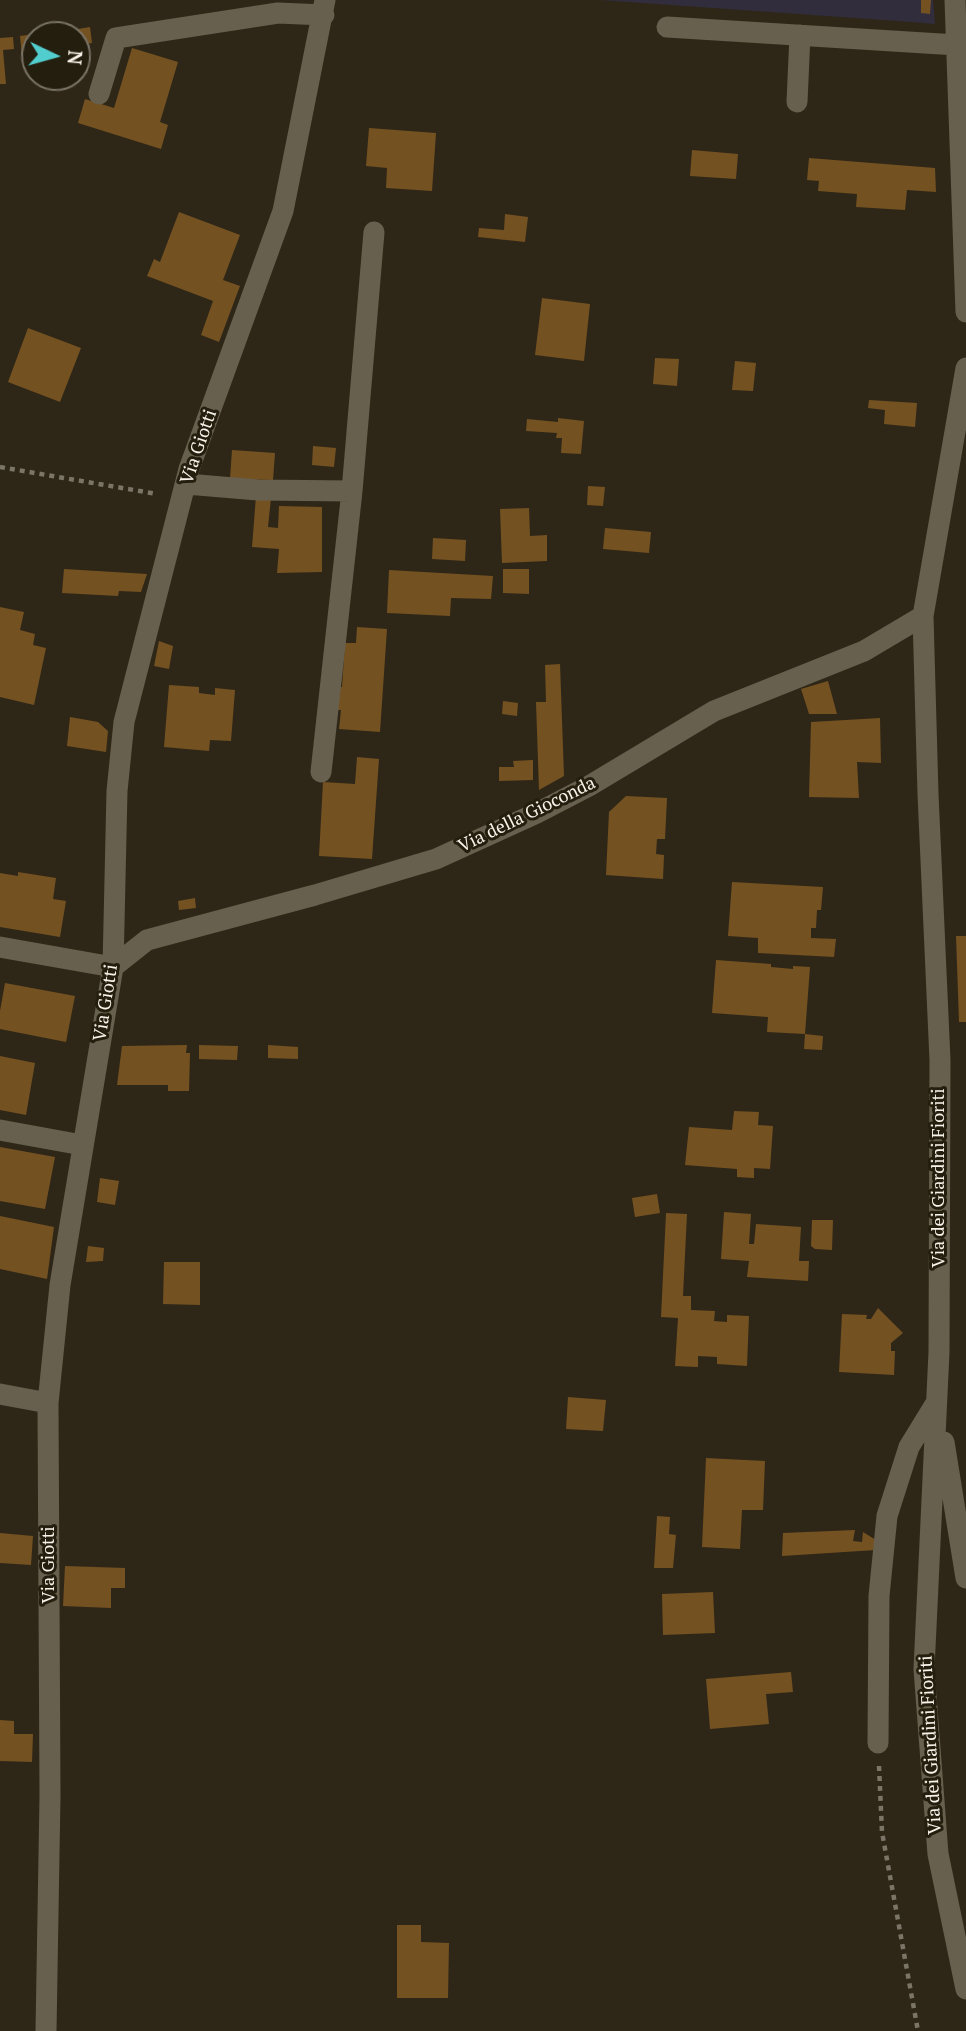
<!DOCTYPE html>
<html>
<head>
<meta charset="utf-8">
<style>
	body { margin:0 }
	#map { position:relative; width:966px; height:2031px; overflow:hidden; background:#2e2718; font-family:"PT Serif",serif }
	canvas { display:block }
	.north { position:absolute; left:21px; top:21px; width:70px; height:70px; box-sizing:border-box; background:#241e0e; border:2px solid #797366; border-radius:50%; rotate:95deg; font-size:19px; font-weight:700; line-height:28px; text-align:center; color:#f8f3e9 }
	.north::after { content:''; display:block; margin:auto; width:24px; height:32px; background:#52cdcd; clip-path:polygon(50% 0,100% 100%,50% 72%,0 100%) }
</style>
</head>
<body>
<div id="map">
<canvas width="966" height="2031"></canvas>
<div class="north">N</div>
</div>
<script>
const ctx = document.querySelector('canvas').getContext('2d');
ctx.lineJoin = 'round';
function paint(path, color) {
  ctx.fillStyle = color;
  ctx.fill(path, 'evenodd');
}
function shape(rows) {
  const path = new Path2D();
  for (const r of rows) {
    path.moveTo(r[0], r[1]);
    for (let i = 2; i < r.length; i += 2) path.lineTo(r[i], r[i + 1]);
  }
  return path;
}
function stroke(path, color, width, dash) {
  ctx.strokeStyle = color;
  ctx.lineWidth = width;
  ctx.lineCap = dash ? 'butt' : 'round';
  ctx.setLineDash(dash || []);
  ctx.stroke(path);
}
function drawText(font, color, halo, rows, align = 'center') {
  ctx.font = font + ' "PT Serif",serif';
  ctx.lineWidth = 6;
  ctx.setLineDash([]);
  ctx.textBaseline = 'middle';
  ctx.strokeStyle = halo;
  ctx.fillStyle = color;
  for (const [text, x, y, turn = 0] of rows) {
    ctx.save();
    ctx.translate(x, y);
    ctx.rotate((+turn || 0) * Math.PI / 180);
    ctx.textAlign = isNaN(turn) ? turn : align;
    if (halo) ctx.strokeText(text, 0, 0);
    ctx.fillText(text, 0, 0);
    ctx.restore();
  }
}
paint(shape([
	[600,0,933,0,935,24,898,21]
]), '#312d3d');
paint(shape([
	[921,0,931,0,930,14,921,13],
	[90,27,92,43,77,45,77,35,42,35],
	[35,34,35,56,22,57,20,36],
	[13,37,14,49,3,50,6,84,0,84,0,38],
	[132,48,178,62,160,122,168,125,161,149,78,123,85,99,114,108],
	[369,128,436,133,432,191,386,188,387,168,366,166],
	[692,150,738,154,736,179,690,176],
	[809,158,935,168,936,192,907,190,905,210,856,207,857,194,818,191,819,181,807,180],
	[179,212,240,235,223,280,240,286,219,342,201,335,213,301,147,276,154,259,160,262],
	[505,214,528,217,525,242,478,237,479,228,504,230],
	[542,298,590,304,584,361,535,355],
	[28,328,81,348,60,402,8,382],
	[655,358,679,359,677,386,653,384],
	[735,361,756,363,753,391,732,390],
	[869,400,917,403,915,427,884,424,885,410,868,408],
	[558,418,584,421,581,454,561,453,562,438,556,438,557,433,526,431,527,419,558,422],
	[313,446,336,448,334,467,312,465],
	[232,450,275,453,273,480,230,479],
	[588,486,605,487,603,506,587,505],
	[256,496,271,498,268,527,278,528,279,506,322,507,322,572,277,573,279,549,252,547],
	[529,508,530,536,547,535,547,561,502,563,500,509],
	[605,528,651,532,649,553,603,549],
	[433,538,466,540,465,561,432,559],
	[64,569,147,574,141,592,119,591,118,596,62,593],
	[503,569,529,569,529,594,503,593],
	[389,570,493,576,491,599,451,598,450,616,387,613],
	[0,607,24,612,20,630,35,634,33,645,46,648,34,705,0,697],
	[357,627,387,629,380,732,339,729,341,710,334,710,335,687,342,687,345,643,356,643],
	[159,641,173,646,169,669,154,666],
	[560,664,564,776,539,790,536,702,546,702,545,665],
	[828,681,837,714,809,714,801,689],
	[169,685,199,687,199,693,215,695,215,688,235,690,231,741,210,740,209,751,164,747],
	[503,701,518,703,517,716,502,714],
	[70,717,98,722,108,731,106,752,67,746],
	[880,718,881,763,857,762,859,798,809,797,811,722],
	[357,757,379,759,372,859,319,856,323,782,355,784],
	[533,760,533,780,499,781,499,767,514,767,513,761],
	[626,796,667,798,665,839,657,839,656,854,664,855,663,879,606,875,609,812],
	[18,872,56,878,53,899,66,901,60,937,0,927,0,873,18,876],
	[732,882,823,887,821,910,817,910,816,928,811,928,811,938,836,939,834,957,758,953,758,938,728,936],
	[195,898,196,908,179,910,178,901],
	[956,936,966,936,966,1022,959,1022],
	[716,960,771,964,771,967,793,969,793,966,810,967,805,1034,767,1032,768,1017,712,1013],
	[5,983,75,996,66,1042,0,1029,0,1011],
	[805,1034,823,1036,822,1050,804,1049],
	[187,1045,186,1053,190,1053,189,1091,168,1091,168,1085,117,1085,122,1046],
	[199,1045,238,1046,237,1060,199,1059],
	[268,1045,298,1047,298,1059,268,1058],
	[0,1056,35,1063,26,1115,0,1110],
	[734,1111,759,1112,758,1125,773,1126,770,1169,754,1168,754,1178,737,1177,737,1169,685,1165,689,1127,732,1130],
	[0,1147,55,1157,45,1209,0,1201],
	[100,1178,119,1181,115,1205,97,1202],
	[657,1194,660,1213,635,1217,632,1198],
	[724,1212,751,1214,749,1244,754,1244,756,1224,801,1227,799,1261,809,1261,808,1281,747,1277,749,1261,721,1259],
	[666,1213,687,1214,683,1296,691,1296,691,1310,715,1311,714,1321,727,1322,727,1315,749,1316,747,1366,717,1364,717,1357,698,1356,698,1367,675,1366,678,1318,661,1317],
	[0,1216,54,1227,47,1279,0,1269],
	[812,1220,833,1220,832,1250,815,1249,811,1246],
	[88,1246,104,1248,103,1261,86,1262],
	[164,1262,200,1262,200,1305,163,1304],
	[878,1308,903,1333,891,1343,891,1351,895,1351,894,1375,839,1372,842,1314,867,1315,866,1319,871,1319],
	[568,1397,606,1400,603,1431,566,1429],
	[706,1458,765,1461,763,1510,742,1510,740,1549,702,1547],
	[657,1516,670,1517,669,1534,676,1535,673,1568,654,1568],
	[855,1530,853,1541,862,1542,863,1532,876,1540,876,1550,782,1556,783,1533],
	[0,1533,33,1536,31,1565,0,1563],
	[65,1566,125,1568,125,1588,111,1588,111,1608,63,1606],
	[713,1592,715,1633,663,1635,662,1594],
	[791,1672,793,1692,766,1694,769,1724,710,1729,706,1679],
	[0,1720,14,1721,14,1734,33,1734,32,1762,0,1761],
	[397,1925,421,1925,421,1942,449,1943,448,1998,397,1998]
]), '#745121');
stroke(shape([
	[0,467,157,494],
	[879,1766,882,1832,918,2031]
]), '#7b7568', 4.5, [5, 5]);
stroke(shape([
	[955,0,966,312],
	[667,27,957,45],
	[99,94,116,38,278,13,324,15],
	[797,102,800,35],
	[966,368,923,616,928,794,940,1060,939,1352,924,1669,938,1854,966,1989],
	[186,484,258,490,352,491],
	[321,772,352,491,374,232],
	[0,947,113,967,147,940,315,895,436,859,537,813,589,786,714,711,864,651,923,616],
	[0,1130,82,1145],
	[0,1394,48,1403],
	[944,1442,966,1578],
	[878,1743,879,1596,887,1516,909,1447,936,1403],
	[46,2031,50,1796,48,1403,60,1285,113,967,117,791,124,722,189,469,283,211,325,0]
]), '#67604e', 21);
drawText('18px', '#f8f3e9', '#241e0e', [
	["Via Giotti",199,447,-71],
	["Via della Gioconda",527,815,-26],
	["Via Giotti",106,1003,-81],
	["Via dei Giardini Fioriti",939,1178,-90],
	["Via Giotti",49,1565,-90],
	["Via dei Giardini Fioriti",931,1745,-93]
]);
</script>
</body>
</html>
